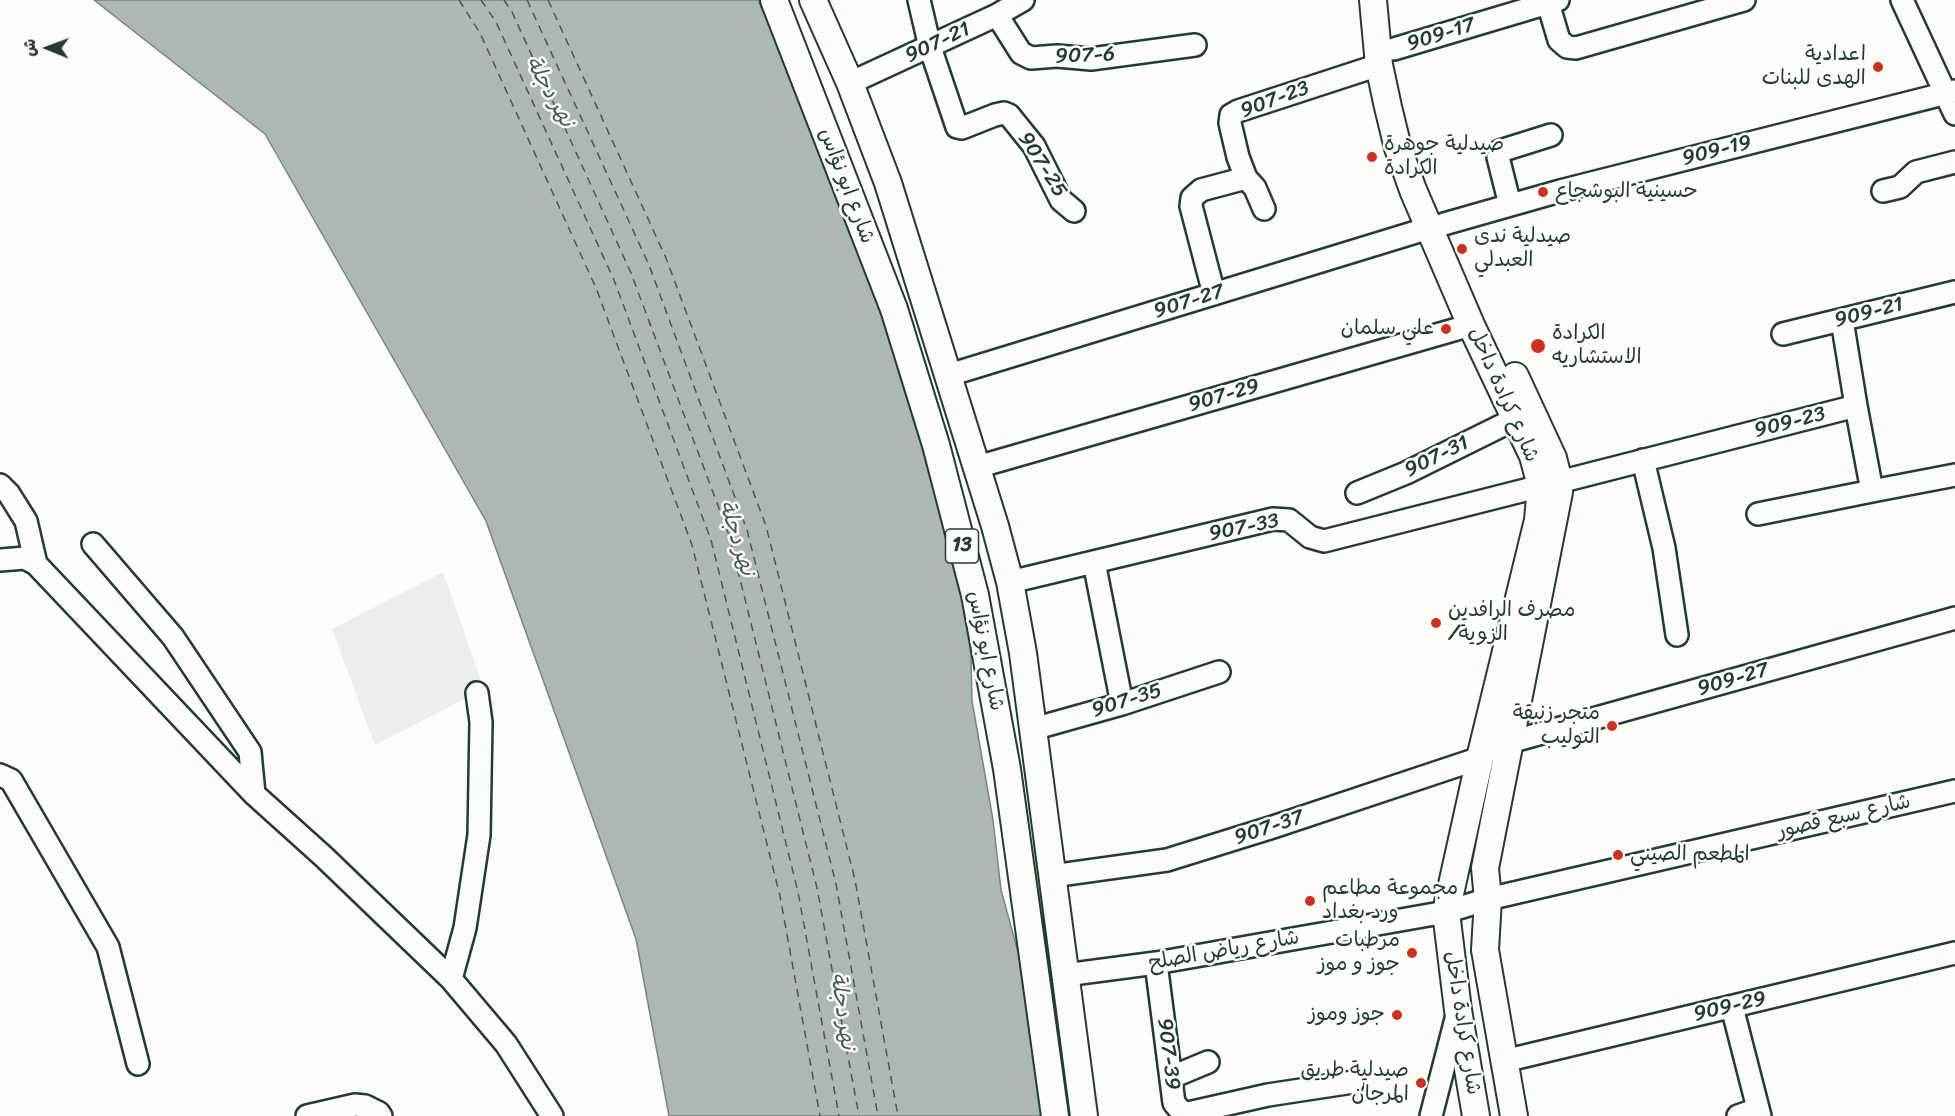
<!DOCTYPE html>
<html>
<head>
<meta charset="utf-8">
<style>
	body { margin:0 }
	#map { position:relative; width:1955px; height:1116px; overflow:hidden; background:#fdfcf7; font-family:Sriracha,"Playpen Sans Arabic",sans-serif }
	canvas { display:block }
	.north { position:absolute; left:18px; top:18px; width:60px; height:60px; -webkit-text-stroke:4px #fdfcf7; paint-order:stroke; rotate:271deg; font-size:16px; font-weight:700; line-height:24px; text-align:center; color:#1f3d34 }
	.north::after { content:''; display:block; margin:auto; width:21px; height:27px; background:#1f3d34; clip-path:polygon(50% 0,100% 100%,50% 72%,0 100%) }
</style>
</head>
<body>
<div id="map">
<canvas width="1955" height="1116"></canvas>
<div class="north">ش</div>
</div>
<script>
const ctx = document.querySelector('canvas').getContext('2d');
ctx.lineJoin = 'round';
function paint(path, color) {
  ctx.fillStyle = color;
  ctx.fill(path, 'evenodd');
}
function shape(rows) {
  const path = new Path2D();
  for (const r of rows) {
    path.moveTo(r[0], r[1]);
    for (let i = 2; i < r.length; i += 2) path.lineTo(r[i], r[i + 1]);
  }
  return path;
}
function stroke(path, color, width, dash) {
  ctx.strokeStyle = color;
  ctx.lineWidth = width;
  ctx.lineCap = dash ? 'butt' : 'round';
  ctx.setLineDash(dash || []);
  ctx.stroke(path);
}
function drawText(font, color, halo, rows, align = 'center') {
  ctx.font = font + ' Sriracha,"Playpen Sans Arabic",sans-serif';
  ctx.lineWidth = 5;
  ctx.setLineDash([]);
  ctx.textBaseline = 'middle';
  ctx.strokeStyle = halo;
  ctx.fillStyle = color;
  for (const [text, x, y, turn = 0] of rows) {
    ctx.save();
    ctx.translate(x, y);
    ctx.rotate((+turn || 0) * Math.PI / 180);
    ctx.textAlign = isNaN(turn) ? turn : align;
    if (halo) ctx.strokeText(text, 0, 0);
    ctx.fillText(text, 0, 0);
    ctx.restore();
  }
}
paint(shape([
	[443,572,484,689,375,745,332,629]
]), '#eceee9');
const water = shape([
	[94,0,758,0,795,83,866,264,878,307,916,401,970,619,972,701,993,820,1001,890,1035,1014,1047,1116,669,1116,636,939,486,521,265,134,94,0]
]);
paint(water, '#aeb8b1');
stroke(water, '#75877f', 1.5);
stroke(shape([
	[459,0,480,33,596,288,692,545,780,896,820,1116],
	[481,0,496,22,614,280,711,540,798,892,839,1116],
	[504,0,512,12,631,273,729,535,817,888,859,1116],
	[527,0,649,265,747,530,836,884,878,1116],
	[548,0,666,258,766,526,855,880,898,1116]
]), '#435c53', 1.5, [8, 6]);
const minor = shape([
	[919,0,930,47,957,127,962,128,995,115,1004,113,1009,115,1034,146,1061,200,1074,211],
	[1902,0,1955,114],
	[1548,3,1559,40,1567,47,1576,48,1744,0],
	[997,15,1021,53,1031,58,1057,56,1091,59,1195,45],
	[1394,49,1558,0],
	[850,83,997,15,1023,0],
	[1246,178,1238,157,1230,123,1231,115,1238,111,1379,65],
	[1883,191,1900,187,1916,172,1955,162],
	[1510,205,1498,157,1500,151,1551,135],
	[1444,224,1560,191,1955,91],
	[1214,294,1191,206,1192,198,1201,190,1246,178,1255,188,1264,209],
	[1842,320,1856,406],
	[1783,334,1955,292],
	[949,375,1429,228],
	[1643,460,1664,548,1677,635],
	[977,467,1471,325],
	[1559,482,1856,406,1872,491,1955,475],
	[0,485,9,494,26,521,36,564],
	[1357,493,1406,473,1515,419],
	[1758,514,1872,491],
	[93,544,173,637,250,752,254,794],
	[0,560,25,558,36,564,254,794,324,857,451,979,506,1044,552,1116],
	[1094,562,1122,704],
	[1010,582,1273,519,1289,520,1310,537,1324,541,1541,486],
	[1033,729,1122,704,1219,672],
	[1510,742,1955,618],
	[0,775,11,780,108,947,138,1064],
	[1052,876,1167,860,1273,827,1480,758],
	[1156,963,1174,1103,1181,1111,1188,1113,1268,1095,1353,1082],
	[1065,975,1156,963,1446,912,1488,899,1955,791],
	[451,979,465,928,479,835,481,722,477,693],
	[1732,1007,1760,1116],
	[1504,1061,1955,953],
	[1172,1077,1208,1062],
	[307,1116,355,1105,365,1106,379,1113,381,1116],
	[1431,1116,1457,1015],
	[1738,1116,1758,1109]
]);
const major = shape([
	[774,0,894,309,936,445,975,595,1007,769,1055,1116],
	[813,0,850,83,888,183,995,526,1010,582,1023,653,1084,1116],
	[1373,0,1379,65,1388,107,1398,148,1413,190,1471,325,1533,456,1541,486,1538,520,1480,758,1446,912,1458,1010,1476,1116],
	[1514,1116,1485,950,1488,899,1485,868,1559,492,1559,482,1553,458,1515,376]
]);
stroke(minor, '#1f3d34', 26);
stroke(major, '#1f3d34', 30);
stroke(minor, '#fdfcf7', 21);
stroke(major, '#fdfcf7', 26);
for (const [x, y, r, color] of [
	[1878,67,6,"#c8321e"],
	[1372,157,6,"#c8321e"],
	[1543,192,6,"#c8321e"],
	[1462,249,6,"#c8321e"],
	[1446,329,6,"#c8321e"],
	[1538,346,8,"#c8321e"],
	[1436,623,6,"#c8321e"],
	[1612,726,6,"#c8321e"],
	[1618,855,6,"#c8321e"],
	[1310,901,6,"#c8321e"],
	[1412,953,6,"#c8321e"],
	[1397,1015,6,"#c8321e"],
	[1421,1083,6,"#c8321e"]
]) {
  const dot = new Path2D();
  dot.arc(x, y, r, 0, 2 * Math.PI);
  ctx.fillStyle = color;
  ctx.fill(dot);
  stroke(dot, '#fdfcf7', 2);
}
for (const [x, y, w] of [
	[962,546,33]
]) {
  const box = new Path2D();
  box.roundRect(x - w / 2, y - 17, w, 34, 4.5);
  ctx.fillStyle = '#fdfcf7';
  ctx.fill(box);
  stroke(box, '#1f3d34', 1.5);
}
drawText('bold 20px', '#1f3d34', null, [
	["13",962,546]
]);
drawText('21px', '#1f3d34', '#fdfcf7', [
	["909-17",1441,35,-17],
	["907-21",938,43,-25],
	["907-6",1085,56,-2],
	["907-23",1275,100,-20],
	["909-19",1717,151,-14],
	["907-25",1042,165,58],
	["شارع ابو نؤاس",846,186,69],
	["907-27",1189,302,-17],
	["909-21",1869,313,-14],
	["شارع كرادة داخل",1503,395,66],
	["907-29",1224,396,-16],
	["909-23",1790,423,-14],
	["907-31",1437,457,-26],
	["907-33",1244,528,-11],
	["شارع ابو نؤاس",985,651,79],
	["909-27",1733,680,-16],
	["907-35",1127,701,-17],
	["شارع سبع قصور",1844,817,-13],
	["907-37",1269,828,-18],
	["شارع رياض الصلح",1224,951,-10],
	["909-29",1730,1007,-13],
	["شارع كرادة داخل",1462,1023,81],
	["907-39",1168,1054,83]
]);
drawText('21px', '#1f3d34', '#fdfcf7', [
	["اعدادية",1866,55,"right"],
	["الهدى للبنات",1866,79,"right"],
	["صيدلية جوهرة",1384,145],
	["الكرادة",1384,169],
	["حسينية البوشجاع",1555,192],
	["صيدلية ندى",1474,237],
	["العبدلي",1474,261],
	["علي سلمان",1434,329,"right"],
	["الكرادة",1552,334],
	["الاستشاريه",1552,358],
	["مصرف الرافدين",1448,611],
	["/الزوية",1448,635],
	["متجر زنبقة",1600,714,"right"],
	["التوليب",1600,738,"right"],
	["المطعم الصيني",1630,855],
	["مجموعة مطاعم",1322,889],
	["ورد بغداد",1322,913],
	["مرطبات",1400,941,"right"],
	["جوز و موز",1400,965,"right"],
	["جوز وموز",1385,1015,"right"],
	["صيدلية طريق",1409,1071,"right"],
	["المرجان",1409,1095,"right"]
], 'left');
drawText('italic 22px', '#435c53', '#fdfcf7', [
	["نهر دجلة",549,92,61],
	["نهر دجلة",736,538,73],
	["نهر دجلة",842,1011,82]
]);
</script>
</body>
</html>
